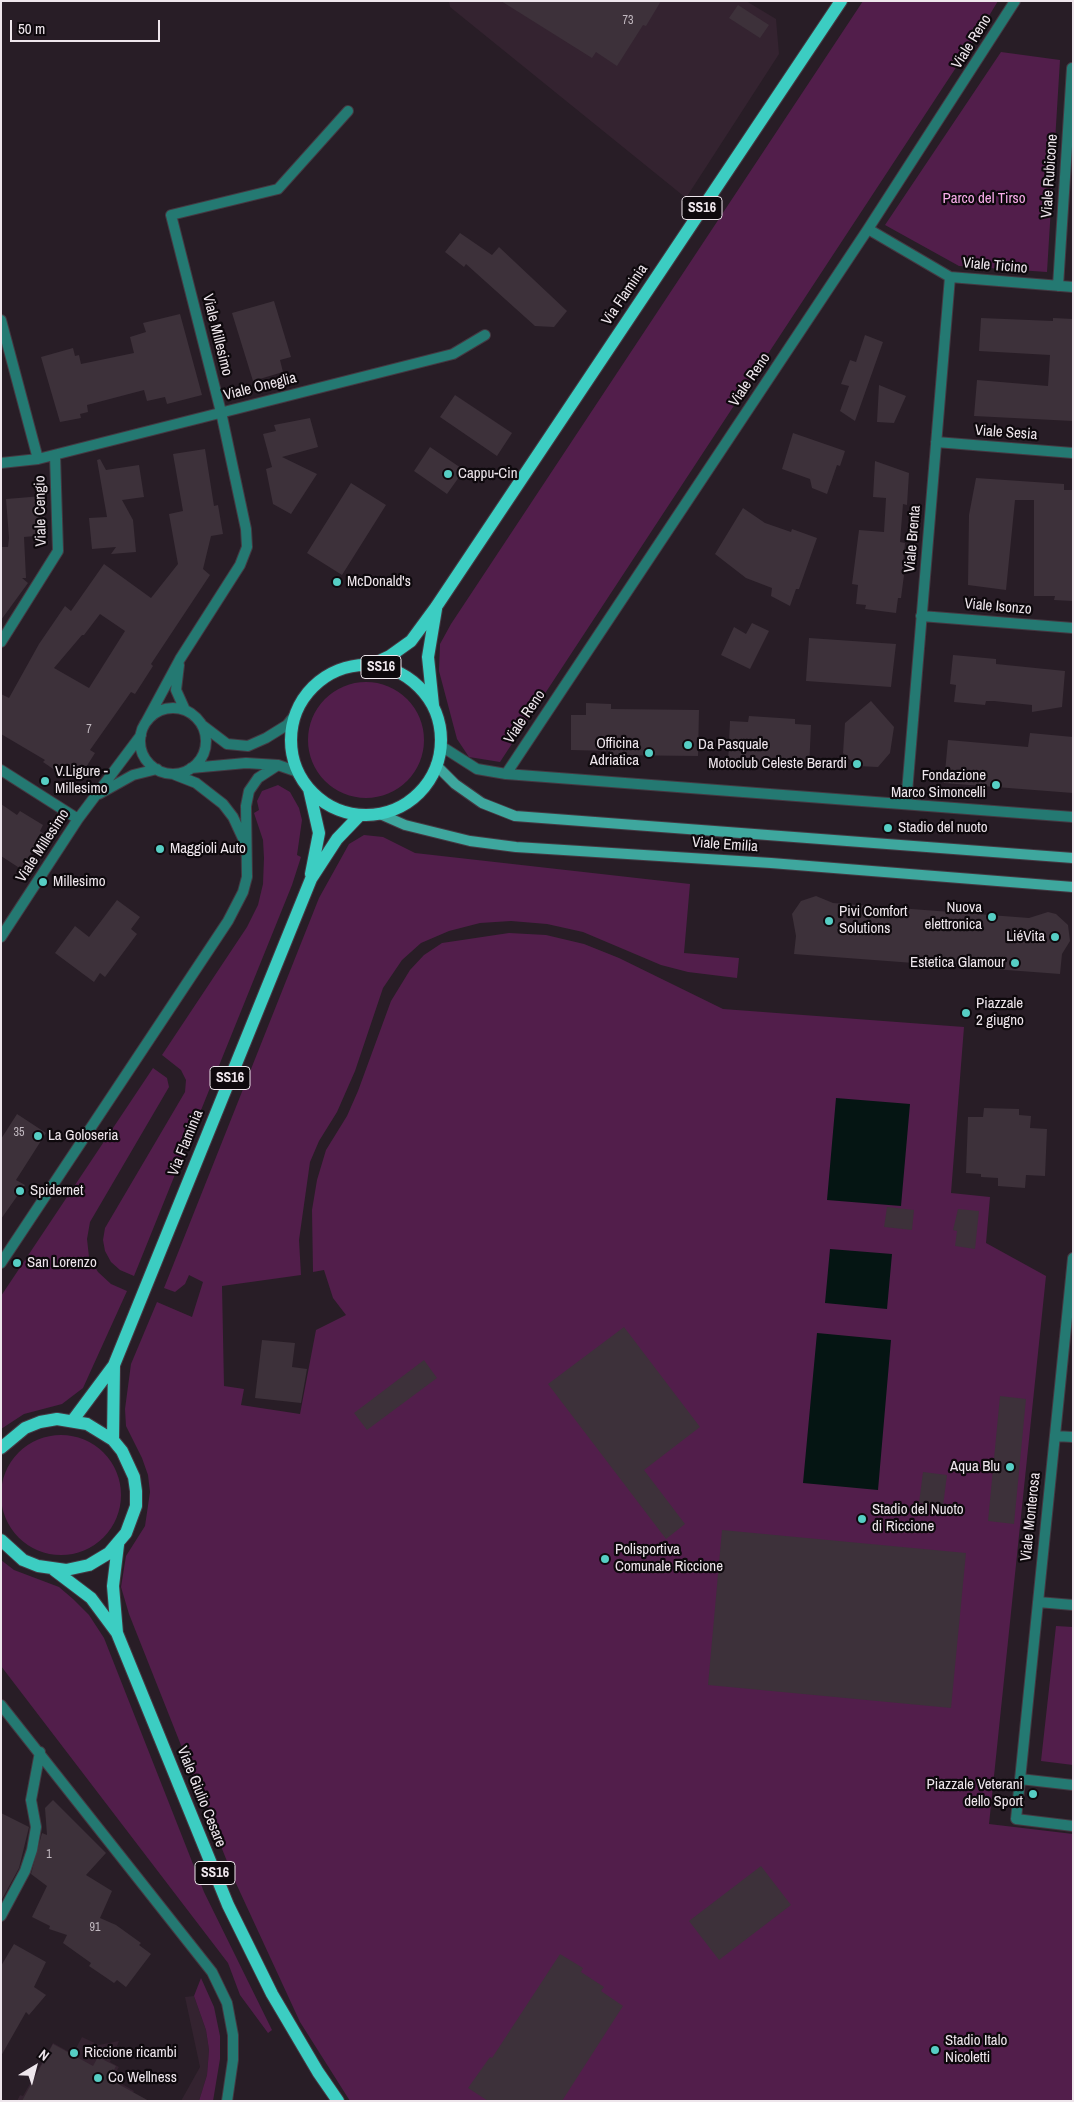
<!DOCTYPE html>
<html>
<head>
<meta charset="utf-8">
<style>
	body { margin:0 }
	#map { position:relative; width:1074px; height:2102px; overflow:hidden; background:#281d26; font-family:"Archivo Narrow",sans-serif }
	canvas { display:block }
	.frame { position:absolute; inset:0; border:2px solid #eee6ec; pointer-events:none }
	.north { position:absolute; left:10px; top:2042px; width:50px; height:50px; -webkit-text-stroke:4px #0e090d; paint-order:stroke; rotate:37deg; font-size:14px; font-weight:700; line-height:20px; text-align:center; color:#eee6ec }
	.north::after { content:''; display:block; margin:auto; width:18px; height:22px; background:#eee6ec; clip-path:polygon(50% 0,100% 100%,50% 72%,0 100%) }
	.scale { position:absolute; left:10px; top:20px; width:150px; height:22px; box-sizing:border-box; border:2px solid #eee6ec; border-top:0; padding-left:6px; font-size:15px; line-height:18px; white-space:nowrap; color:#eee6ec; -webkit-text-stroke:4px #0e090d; paint-order:stroke }
</style>
</head>
<body>
<div id="map">
<canvas width="1074" height="2102"></canvas>
<div class="frame"></div>
<div class="north">N</div>
<div class="scale">50 m</div>
</div>
<script>
const ctx = document.querySelector('canvas').getContext('2d');
ctx.lineJoin = 'round';
function paint(path, color) {
  ctx.fillStyle = color;
  ctx.fill(path, 'evenodd');
}
function shape(rows) {
  const path = new Path2D();
  for (const r of rows) {
    if (r.length === 3) {
      path.moveTo(r[0] + r[2], r[1]);
      path.arc(r[0], r[1], r[2], 0, 2 * Math.PI);
      continue;
    }
    path.moveTo(r[0], r[1]);
    for (let i = 2; i < r.length; i += 2) path.lineTo(r[i], r[i + 1]);
  }
  return path;
}
function stroke(path, color, width, dash) {
  ctx.strokeStyle = color;
  ctx.lineWidth = width;
  ctx.lineCap = dash ? 'butt' : 'round';
  ctx.setLineDash(dash || []);
  ctx.stroke(path);
}
function drawText(font, color, halo, rows, align = 'center') {
  ctx.font = font + ' "Archivo Narrow",sans-serif';
  ctx.lineWidth = 4.5;
  ctx.setLineDash([]);
  ctx.textBaseline = 'middle';
  ctx.strokeStyle = halo;
  ctx.fillStyle = color;
  for (const [text, x, y, turn = 0] of rows) {
    ctx.save();
    ctx.translate(x, y);
    ctx.rotate((+turn || 0) * Math.PI / 180);
    ctx.textAlign = isNaN(turn) ? turn : align;
    if (halo) ctx.strokeText(text, 0, 0);
    ctx.fillText(text, 0, 0);
    ctx.restore();
  }
}
paint(shape([
	[449,1,746,1,776,19,779,54,686,198,450,7],
	[194,1996,206,2030,209,2050,207,2075,199,2101,181,2101,200,2067,185,1997],
	[82,2037,99,2045,119,2041,110,2062,119,2067,112,2078,134,2091,128,2101,17,2101,20,2095,23,2096,53,2043,73,2054]
]), '#342330');
paint(shape([
	[863,1,998,1,978,34,500,762,469,757,457,739,439,671,440,644,451,624],
	[1001,52,1060,60,1047,272,959,266,885,225],
	[366,740,58],
	[278,785,290,792,299,808,302,820,297,855,301,857,292,885,134,1276,120,1270,111,1262,105,1251,103,1240,105,1228,185,1092,186,1080,181,1070,162,1055,247,927,258,905,263,884,264,858,263,840,254,813,259,810,257,801,262,791],
	[364,835,383,837,415,853,690,884,684,953,739,958,737,978,688,972,661,965,583,932,547,924,511,921,480,923,449,931,421,943,402,960,383,988,355,1071,337,1112,319,1141,310,1162,299,1240,301,1275,222,1286,224,1386,244,1389,241,1405,300,1414,316,1330,346,1315,333,1298,324,1270,313,1272,312,1210,317,1180,326,1150,347,1116,358,1091,391,1001,410,970,424,955,442,943,509,933,546,935,584,944,619,958,723,1009,964,1027,951,1193,990,1197,986,1243,1046,1276,989,1824,1073,1834,1073,2101,350,2101,300,2022,234,1879,129,1614,121,1587,126,1556,145,1526,150,1492,148,1475,142,1458,126,1426,125,1409,131,1364,157,1302,192,1317,203,1282,189,1275,185,1284,175,1292,164,1288,319,898,349,844],
	[153,1068,167,1078,169,1087,90,1222,87,1239,89,1257,98,1272,111,1284,127,1291,83,1388,62,1404,24,1414,1,1429,1,1296],
	[61,1495,60],
	[1,1560,14,1570,59,1587,73,1599,89,1615,104,1638,204,1892,272,2030,268,2033,240,1995,228,1963,1,1666],
	[1056,1626,1073,1627,1073,1765,1041,1761],
	[201,1978,214,2007,220,2036,220,2059,213,2101,199,2101,207,2075,209,2050,206,2030,194,1996]
]), '#521e4b');
paint(shape([
	[836,1098,910,1104,901,1206,827,1200],
	[830,1249,892,1254,887,1309,825,1303],
	[817,1333,891,1340,878,1490,803,1483]
]), '#051513');
paint(shape([
	[501,1,661,1,646,26,643,25,617,66,596,52,592,58],
	[738,5,769,25,760,38,729,18],
	[460,233,492,255,499,247,567,311,554,327,535,326,466,264,464,267,445,252],
	[274,301,291,357,280,360,283,372,253,381,232,313],
	[180,314,202,395,167,404,165,397,147,401,144,390,87,405,88,412,80,414,81,418,60,422,41,357,73,348,75,356,79,355,81,364,134,353,130,337,146,332,143,323],
	[981,318,1053,321,1053,318,1073,319,1073,421,974,416,977,380,1048,386,1050,355,979,351],
	[865,335,883,342,855,421,840,411,849,386,841,384,850,360,856,362],
	[879,385,906,396,894,423,877,422],
	[455,395,512,433,497,456,440,417],
	[310,418,318,447,282,457,317,474,291,514,273,504,266,469,272,467,263,434,276,431,274,425],
	[793,433,845,451,840,466,837,465,827,494,812,488,810,479,782,469],
	[430,447,464,470,447,494,414,471],
	[205,449,214,506,218,505,223,534,211,536,203,569,210,575,151,664,153,666,135,694,131,692,90,750,95,753,78,780,65,771,62,775,43,762,45,760,1,734,1,694,9,698,39,644,65,606,71,611,104,564,151,598,178,564,169,514,183,511,173,454],
	[100,614,125,631,89,688,54,668,82,635,84,635],
	[100,459,106,470,139,465,144,497,122,500,133,520,136,552,111,554,116,547,92,549,89,518,107,517,97,460],
	[875,461,909,473,907,505,903,504,900,542,905,543,902,574,904,575,901,598,898,598,896,613,865,609,866,605,856,604,858,585,852,584,859,530,884,532,886,498,873,497],
	[976,478,1064,484,1064,490,1073,490,1073,601,1054,600,1055,596,1034,596,1034,500,1015,500,1006,590,968,585,969,515],
	[351,483,386,505,342,575,307,553],
	[43,496,46,535,24,537,26,578,22,578,28,583,1,620,1,547,8,547,9,538,6,499],
	[743,508,765,523,791,532,792,529,817,538,799,589,796,589,790,606,771,596,772,588,746,578,715,554],
	[752,623,769,631,750,669,721,655,734,627,746,634],
	[809,638,896,644,891,687,806,681],
	[953,655,996,659,996,664,1065,671,1062,707,1032,712,1032,705,994,701,986,701,985,705,954,702,956,685,950,684],
	[871,701,894,727,890,753,878,767,856,766,843,753,845,723],
	[586,703,611,704,611,709,699,710,698,756,610,755,610,751,571,750,571,715,586,715],
	[749,716,795,719,795,724,811,725,809,770,728,764,730,721,748,722],
	[1030,733,1073,737,1073,793,944,783,948,740,1028,747],
	[1,804,17,815,20,811,43,825,40,831,44,834,21,869,1,856],
	[816,896,833,903,1029,918,1048,912,1056,914,1068,925,1070,941,1062,954,1060,974,794,954,796,936,792,914,801,901],
	[117,900,140,917,131,929,137,934,105,977,100,973,94,982,55,953,75,926,89,937],
	[984,1108,1019,1109,1019,1115,1031,1116,1030,1128,1047,1129,1045,1176,1026,1175,1025,1188,998,1186,998,1178,981,1177,981,1174,966,1173,968,1117,983,1117],
	[17,1114,46,1133,16,1180,25,1185,1,1219,1,1139],
	[887,1207,914,1210,912,1230,884,1227],
	[958,1209,979,1211,975,1249,955,1246,957,1231,953,1230],
	[624,1327,700,1427,644,1470,685,1524,666,1539,548,1384],
	[262,1340,295,1343,292,1367,307,1369,301,1403,255,1398],
	[424,1360,437,1378,367,1430,354,1413],
	[1000,1396,1026,1399,1014,1524,988,1521],
	[923,1472,947,1475,943,1506,919,1503],
	[722,1530,966,1553,951,1708,708,1685],
	[53,1800,106,1853,86,1875,112,1891,100,1918,116,1925,141,1943,139,1945,151,1954,126,1987,117,1980,114,1983,89,1966,91,1963,63,1943,67,1935,49,1929,50,1926,32,1917,47,1886,31,1874,42,1833,47,1835,45,1808],
	[1,1813,29,1827,19,1868,1,1901],
	[761,1866,791,1905,719,1960,689,1921],
	[14,1944,46,1962,34,1987,46,1995,29,2015,26,2012,1,2056,1,1966],
	[560,1954,583,1968,581,1972,604,1987,601,1991,623,2006,562,2101,488,2101,468,2088,490,2057,492,2058],
	[53,2044,93,2066,98,2057,116,2066,109,2079,149,2101,22,2101]
]), '#3d313a');
const street = shape([
	[868,229,950,277,1073,287],
	[1058,286,1072,68],
	[1,320,38,459],
	[936,442,1073,453],
	[1,463,38,459,453,354,485,335],
	[921,616,1073,628],
	[1,642,58,551,55,455],
	[179,665,176,690,185,710],
	[173,741,33],
	[146,722,180,659,240,565,247,547,246,529,221,412,171,215,278,189,348,111],
	[202,725,227,744,248,746,266,738,287,725,295,715],
	[441,746,477,769,506,774,1073,817],
	[191,768,246,763,278,765,298,772],
	[1,770,78,819],
	[173,774,196,783,223,804,233,817,246,845],
	[506,774,868,229,1015,1],
	[99,794,133,775,157,769],
	[906,804,950,277],
	[1,937,78,819,141,735],
	[1073,1258,1016,1819,1073,1826],
	[1,1263,228,921,243,892,247,877,246,806,249,791,258,778,278,765],
	[1055,1436,1073,1437],
	[1038,1602,1073,1605],
	[1,1705,212,1972,227,2003,233,2035,233,2060,227,2101],
	[1020,1779,1073,1785],
	[1,1916,25,1871,32,1850,36,1827,31,1800,40,1752]
]);
const secondary = shape([
	[436,765,455,784,482,803,515,816,1073,858],
	[380,814,405,825,470,841,516,847,771,863,1073,887]
]);
const primary = shape([
	[371,665,390,656,411,641,436,607,841,1],
	[366,740,75],
	[433,705,428,657,436,609],
	[309,789,319,833,311,874],
	[73,1420,114,1365,311,879,337,839,360,815],
	[113,1440,114,1365],
	[1,1448,25,1428,40,1422,57,1419,87,1424,113,1440,122,1451,134,1477,136,1491,136,1506,126,1533,109,1553,89,1565,66,1570,38,1566,23,1560,1,1540],
	[54,1570,91,1598,117,1633,228,1905,272,1994,318,2072,338,2101],
	[117,1633,113,1586,118,1545]
]);
stroke(street, '#443942', 12);
stroke(secondary, '#443942', 12);
stroke(primary, '#443942', 14);
stroke(street, '#247972', 10);
stroke(secondary, '#3ea79e', 10);
stroke(primary, '#3ccdc2', 12);
for (const [x, y, r, color] of [
	[448,474,5,"#56cec4"],
	[337,582,5,"#56cec4"],
	[688,745,5,"#56cec4"],
	[649,753,5,"#56cec4"],
	[857,764,5,"#56cec4"],
	[45,781,5,"#56cec4"],
	[996,785,5,"#56cec4"],
	[888,828,5,"#56cec4"],
	[160,849,5,"#56cec4"],
	[43,882,5,"#56cec4"],
	[992,917,5,"#56cec4"],
	[829,921,5,"#56cec4"],
	[1055,937,5,"#56cec4"],
	[1015,963,5,"#56cec4"],
	[966,1013,5,"#56cec4"],
	[38,1136,5,"#56cec4"],
	[20,1191,5,"#56cec4"],
	[17,1263,5,"#56cec4"],
	[1010,1467,5,"#56cec4"],
	[862,1519,5,"#56cec4"],
	[605,1559,5,"#56cec4"],
	[1033,1794,5,"#56cec4"],
	[935,2050,5,"#56cec4"],
	[74,2053,5,"#56cec4"],
	[98,2078,5,"#56cec4"]
]) {
  const dot = new Path2D();
  dot.arc(x, y, r, 0, 2 * Math.PI);
  ctx.fillStyle = color;
  ctx.fill(dot);
  stroke(dot, '#0e090d', 2);
}
drawText('12px', '#c2b9c0', null, [
	["73",628,21],
	["7",89,730],
	["35",19,1133],
	["1",49,1855],
	["91",95,1928]
]);
for (const [x, y, w] of [
	[702,208,40],
	[381,667,40],
	[230,1078,40],
	[215,1873,40]
]) {
  const box = new Path2D();
  box.roundRect(x - w / 2, y - 11.5, w, 23, 4);
  ctx.fillStyle = '#0e090d';
  ctx.fill(box);
  stroke(box, '#eee6ec', 1);
}
drawText('bold 14px', '#eee6ec', null, [
	["SS16",702,208],
	["SS16",381,667],
	["SS16",230,1078],
	["SS16",215,1873]
]);
drawText('15px', '#eee6ec', '#0e090d', [
	["Viale Reno",972,42,-58],
	["Viale Rubicone",1050,176,-86],
	["Viale Ticino",995,266,5],
	["Via Flaminia",625,295,-56],
	["Viale Millesimo",217,335,76],
	["Viale Reno",750,380,-56],
	["Viale Oneglia",260,387,-14],
	["Viale Sesia",1006,433,4],
	["Viale Cengio",41,511,-91],
	["Viale Brenta",913,539,-85],
	["Viale Isonzo",998,607,5],
	["Viale Reno",525,717,-56],
	["Viale Emilia",725,845,4],
	["Viale Millesimo",43,846,-57],
	["Via Flaminia",186,1143,-68],
	["Viale Monterosa",1031,1517,-84],
	["Viale Giulio Cesare",201,1797,68]
]);
drawText('15px', '#f9adea', '#0e090d', [
	["Parco del Tirso",984,199]
]);
drawText('15px', '#eee6ec', '#0e090d', [
	["Cappu-Cin",458,474],
	["McDonald's",347,582],
	["Officina",639,744,"right"],
	["Adriatica",639,761,"right"],
	["Da Pasquale",698,745],
	["Motoclub Celeste Berardi",847,764,"right"],
	["V.Ligure -",55,772],
	["Millesimo",55,789],
	["Fondazione",986,776,"right"],
	["Marco Simoncelli",986,793,"right"],
	["Stadio del nuoto",898,828],
	["Maggioli Auto",170,849],
	["Millesimo",53,882],
	["Nuova",982,908,"right"],
	["elettronica",982,925,"right"],
	["Pivi Comfort",839,912],
	["Solutions",839,929],
	["LiéVita",1045,937,"right"],
	["Estetica Glamour",1005,963,"right"],
	["Piazzale",976,1004],
	["2 giugno",976,1021],
	["La Goloseria",48,1136],
	["Spidernet",30,1191],
	["San Lorenzo",27,1263],
	["Aqua Blu",1000,1467,"right"],
	["Stadio del Nuoto",872,1510],
	["di Riccione",872,1527],
	["Polisportiva",615,1550],
	["Comunale Riccione",615,1567],
	["Piazzale Veterani",1023,1785,"right"],
	["dello Sport",1023,1802,"right"],
	["Stadio Italo",945,2041],
	["Nicoletti",945,2058],
	["Riccione ricambi",84,2053],
	["Co Wellness",108,2078]
], 'left');
</script>
</body>
</html>
